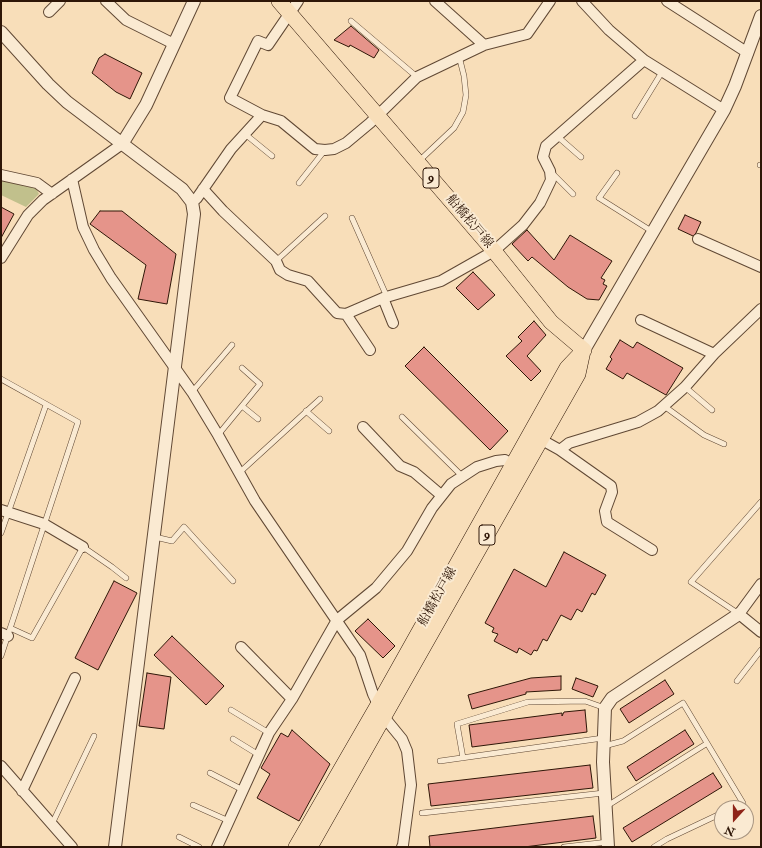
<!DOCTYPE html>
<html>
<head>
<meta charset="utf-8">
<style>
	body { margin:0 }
	#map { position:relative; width:762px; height:848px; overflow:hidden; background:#f8deb9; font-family:"IM FELL Double Pica",serif }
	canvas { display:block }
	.frame { position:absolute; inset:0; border:2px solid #2e1607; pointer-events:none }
	.north { position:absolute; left:714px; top:800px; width:40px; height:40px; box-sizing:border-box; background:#faead2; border:1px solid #a89581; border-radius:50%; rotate:201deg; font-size:11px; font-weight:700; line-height:16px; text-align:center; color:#2e1607 }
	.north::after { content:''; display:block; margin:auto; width:14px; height:18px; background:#8f2418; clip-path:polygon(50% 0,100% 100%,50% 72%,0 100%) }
</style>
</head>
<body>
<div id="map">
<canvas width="762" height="848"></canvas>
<div class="frame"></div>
<div class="north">N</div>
</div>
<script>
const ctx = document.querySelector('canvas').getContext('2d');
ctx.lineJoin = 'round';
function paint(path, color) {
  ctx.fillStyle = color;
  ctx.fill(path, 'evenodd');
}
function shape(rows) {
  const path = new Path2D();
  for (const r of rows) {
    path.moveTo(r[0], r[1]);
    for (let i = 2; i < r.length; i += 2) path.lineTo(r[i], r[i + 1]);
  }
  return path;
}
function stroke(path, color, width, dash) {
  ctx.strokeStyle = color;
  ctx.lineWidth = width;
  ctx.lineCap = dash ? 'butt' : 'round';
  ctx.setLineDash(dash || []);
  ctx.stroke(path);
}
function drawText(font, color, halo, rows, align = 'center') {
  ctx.font = font + ' "IM FELL Double Pica","Noto Serif JP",serif';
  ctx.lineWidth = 4;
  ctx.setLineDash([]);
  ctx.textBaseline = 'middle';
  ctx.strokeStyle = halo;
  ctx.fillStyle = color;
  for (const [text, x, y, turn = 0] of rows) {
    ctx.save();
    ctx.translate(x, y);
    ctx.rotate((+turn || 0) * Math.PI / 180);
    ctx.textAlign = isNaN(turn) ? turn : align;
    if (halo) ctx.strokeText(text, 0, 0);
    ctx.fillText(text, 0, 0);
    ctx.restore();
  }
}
paint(shape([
	[1,179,36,188,39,194,26,207,1,195]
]), '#c1c08c');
const building = shape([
	[351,26,379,50,374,58,350,45,349,47,334,40,351,26],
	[105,54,142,73,130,99,116,92,92,73,99,58,105,54],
	[1,207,14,214,1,238,1,207],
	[100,211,122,211,176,254,167,304,138,299,146,265,90,224,100,211],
	[685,215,701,222,696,233,693,236,678,229,685,215],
	[527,230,554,260,570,235,612,261,601,278,605,280,603,284,607,286,599,300,587,299,568,287,532,257,528,261,512,244,527,230],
	[473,272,495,295,478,310,456,288,473,272],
	[534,321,546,335,527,356,541,371,531,381,506,356,522,341,518,337,534,321],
	[620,340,633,348,637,342,683,368,666,395,627,373,623,379,606,369,612,359,610,357,620,340],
	[424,347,508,431,490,450,405,366,424,347],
	[564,552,606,575,595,595,592,593,582,612,577,609,571,620,561,615,547,641,543,639,537,651,534,650,531,655,519,648,517,653,494,641,498,634,492,632,494,628,485,623,514,569,546,587,564,552],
	[114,581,137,593,98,670,75,658,114,581],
	[368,619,395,646,383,658,355,631,368,619],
	[172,636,224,686,206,705,154,655,172,636],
	[147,673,171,677,164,729,139,726,147,673],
	[561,676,561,690,526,692,526,694,472,709,468,695,531,678,561,676],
	[576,678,598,686,593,697,572,689,576,678],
	[665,680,674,694,629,723,620,709,665,680],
	[585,710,587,732,472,747,469,725,562,713,562,716,564,712,585,710],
	[292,730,330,764,299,821,257,798,270,774,261,768,281,733,288,737,292,730],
	[685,730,694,744,636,781,627,767,685,730],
	[590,765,593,788,431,806,428,784,590,765],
	[713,773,722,787,632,842,623,828,713,773],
	[593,816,596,838,524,847,430,847,429,836,593,816]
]);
paint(building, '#e5948a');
stroke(building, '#2e1607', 1);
const service = shape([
	[351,21,417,77],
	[635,116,662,72],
	[245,134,272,156],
	[557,136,581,157],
	[419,161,454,128,463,112,466,95,464,76,459,56],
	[760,165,761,165],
	[551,172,573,194],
	[617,173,599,198,653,232],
	[299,183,325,150],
	[352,218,387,297],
	[276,261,325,216],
	[1,379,78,422,1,656],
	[685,387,712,410],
	[192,392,232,345],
	[242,406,258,419],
	[664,406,704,435,724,444],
	[306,411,329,431],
	[402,417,462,476],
	[218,435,260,384,242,368],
	[239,473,320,399],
	[1,533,46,405],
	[155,537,172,541,184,527,233,581],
	[739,614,691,582,761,502],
	[10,628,32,638,83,547,112,567,126,578],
	[737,681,761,650],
	[231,710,269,733],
	[233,739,259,755],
	[604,746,623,741,683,703,743,803,732,808],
	[463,758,457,724,528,702,585,701,605,708],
	[440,761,603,738],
	[210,773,243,790],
	[193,805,229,821],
	[607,806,706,744],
	[422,813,604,793],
	[52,824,94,736],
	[179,837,199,847],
	[564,847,608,842],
	[654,847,667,839,722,813]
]);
const minor = shape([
	[106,1,126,20,174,44],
	[435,1,484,45],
	[582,1,609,30,644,60,724,110],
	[667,1,748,53],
	[49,12,60,1],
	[262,115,230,98,258,41,268,45,298,1],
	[1,175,37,183,52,194],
	[72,179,83,227,94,250,111,278,192,392,218,435,255,501,360,655,373,694,384,717,402,739,407,751,411,785,403,845,402,847],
	[203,189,223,211,276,261,280,270,288,275,308,281,337,313,346,314,383,298,441,281,494,251,523,225,540,203,551,180,550,171,543,157,546,146,644,60],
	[192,202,197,198,231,149,262,115,281,121,315,149,325,150,334,149,346,143,370,123,417,77,484,45,527,34,550,1],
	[698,239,761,267],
	[1,258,28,215,43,200,122,144],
	[383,298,393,323],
	[346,314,370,350],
	[641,320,714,354],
	[363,427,400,466,414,472,441,495],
	[542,440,560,450,611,486,612,492,605,511,607,522,652,550],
	[560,450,569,443,638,422,658,411,685,387,714,354,761,309],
	[1,510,44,524,83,547],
	[761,584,739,614,761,632],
	[1,633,8,636],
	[241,647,292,699],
	[1,766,72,847],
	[22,791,75,678],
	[217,847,269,733,292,699,337,620,376,588,407,551,432,508,451,484,477,467,496,461,505,460,513,465]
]);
const tertiary = shape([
	[1,32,48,84,67,102,182,189,192,202,194,214,115,847],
	[122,144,146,105,194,1],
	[584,350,724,110,735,86,761,16],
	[608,847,603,762,605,708,612,698,739,614]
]);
const primary = shape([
	[279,1,494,251,551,322,584,350],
	[296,847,378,705,567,368,584,350],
	[310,847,578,374,583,351]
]);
stroke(service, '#604834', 6);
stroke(minor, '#604834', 12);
stroke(tertiary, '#604834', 14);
stroke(primary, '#2e1607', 16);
stroke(service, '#faead2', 5);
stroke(minor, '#faead2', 10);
stroke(tertiary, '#faead2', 12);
stroke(primary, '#f8deb9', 15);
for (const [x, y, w] of [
	[431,178,16],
	[487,535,16]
]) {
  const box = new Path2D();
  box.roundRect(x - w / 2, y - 10, w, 20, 3);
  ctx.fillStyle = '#faead2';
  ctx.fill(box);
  stroke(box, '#2e1607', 1);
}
drawText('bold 12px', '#2e1607', null, [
	["9",431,178],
	["9",487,535]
]);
drawText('13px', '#2e1607', '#faead2', [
	["船橋松戸線",469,222,50],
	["船橋松戸線",438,597,-61]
]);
</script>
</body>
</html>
